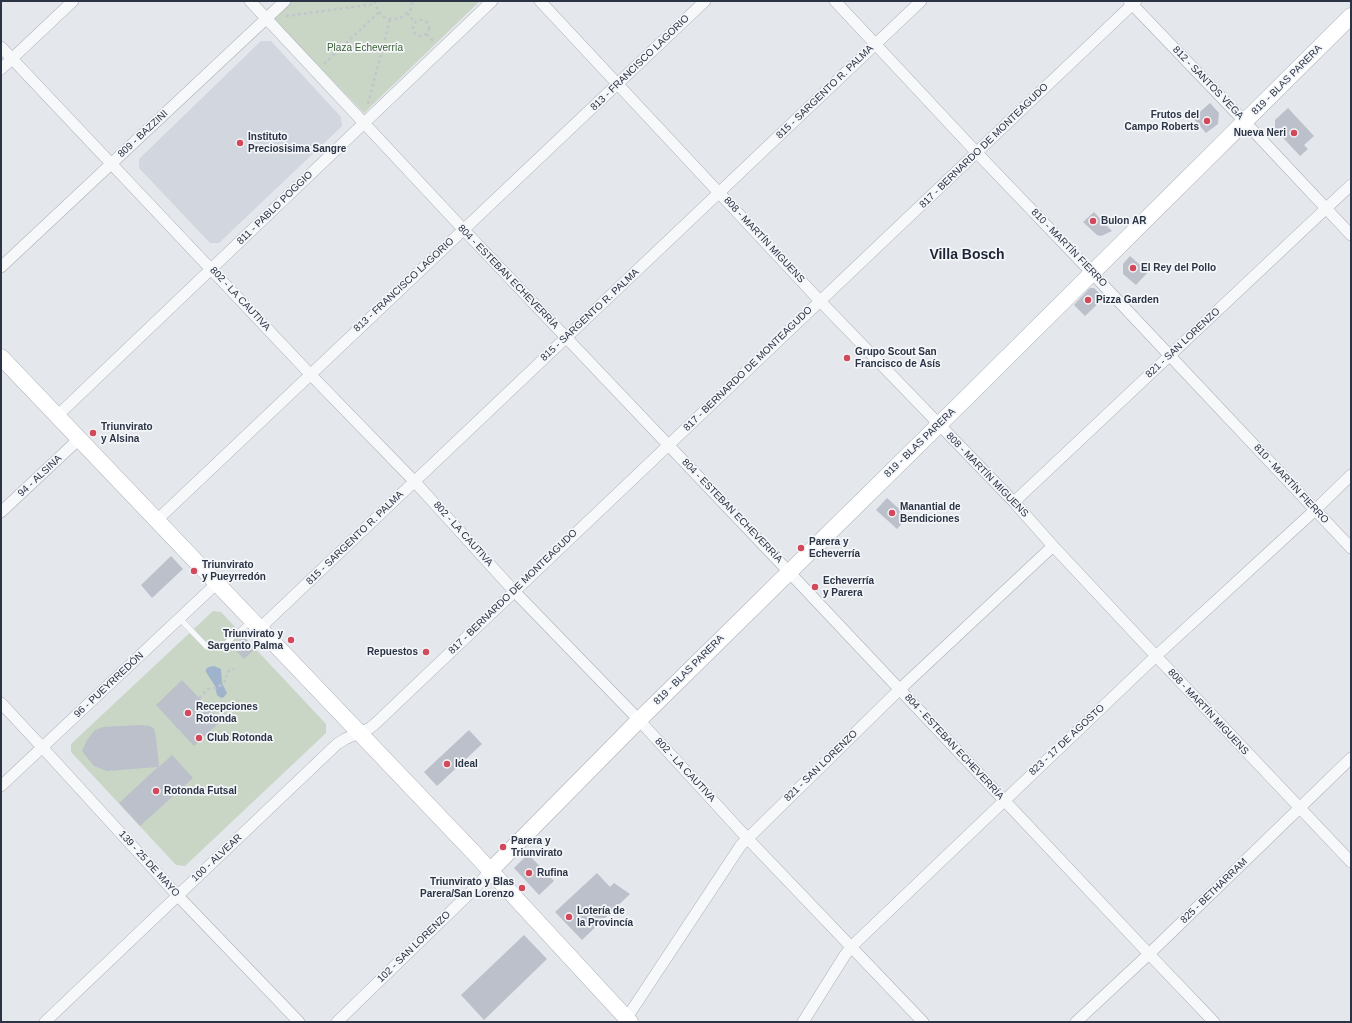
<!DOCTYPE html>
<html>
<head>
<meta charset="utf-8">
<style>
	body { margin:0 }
	#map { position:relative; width:1352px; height:1023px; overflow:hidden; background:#e4e7ec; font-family:Arial,sans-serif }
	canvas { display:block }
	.frame { position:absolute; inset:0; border:2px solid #2b3445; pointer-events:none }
</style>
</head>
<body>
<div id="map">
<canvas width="1352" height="1023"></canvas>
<div class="frame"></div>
</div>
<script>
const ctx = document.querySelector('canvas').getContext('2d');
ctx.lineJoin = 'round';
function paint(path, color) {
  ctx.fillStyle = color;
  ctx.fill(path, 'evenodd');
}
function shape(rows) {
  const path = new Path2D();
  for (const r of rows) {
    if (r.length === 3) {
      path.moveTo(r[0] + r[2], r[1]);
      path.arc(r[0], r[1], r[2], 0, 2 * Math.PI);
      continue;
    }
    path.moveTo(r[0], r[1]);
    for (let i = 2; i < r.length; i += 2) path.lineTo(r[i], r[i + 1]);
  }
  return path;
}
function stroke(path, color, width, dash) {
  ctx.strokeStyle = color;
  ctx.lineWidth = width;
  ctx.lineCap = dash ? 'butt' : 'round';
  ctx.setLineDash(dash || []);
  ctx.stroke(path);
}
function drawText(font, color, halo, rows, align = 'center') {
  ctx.font = font + ' Arial,sans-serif';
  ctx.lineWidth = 3.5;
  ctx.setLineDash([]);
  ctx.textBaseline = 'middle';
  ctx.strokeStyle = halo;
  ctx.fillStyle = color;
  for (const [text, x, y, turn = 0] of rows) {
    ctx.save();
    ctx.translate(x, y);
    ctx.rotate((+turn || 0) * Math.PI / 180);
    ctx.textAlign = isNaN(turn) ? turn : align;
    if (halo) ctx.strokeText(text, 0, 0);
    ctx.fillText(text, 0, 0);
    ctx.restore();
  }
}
paint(shape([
	[261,41,271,41,341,117,342,126,219,243,210,243,139,168,139,159]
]), '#d2d6de');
paint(shape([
	[292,1,480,1,364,113,273,19],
	[213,611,221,612,326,724,326,733,185,866,176,865,71,752,71,744]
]), '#c9d6c5');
paint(shape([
	[214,666,221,669,222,683,227,693,224,697,221,698,217,695,215,686,206,672,206,669,209,667]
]), '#9fb4cc');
paint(shape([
	[1210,103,1219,113,1218,124,1206,133,1193,118],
	[1288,108,1314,136,1304,145,1308,149,1300,156,1275,129,1275,120],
	[1094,212,1102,221,1112,231,1101,236,1097,235,1083,222],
	[1130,256,1148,272,1136,285,1123,274,1123,264],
	[1090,288,1094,288,1104,298,1085,316,1074,305],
	[887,498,908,517,897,529,876,510],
	[171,556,183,569,152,598,141,585],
	[244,637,255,649,244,659,233,647],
	[182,680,221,721,194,746,156,705],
	[138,725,150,726,154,729,156,737,159,767,172,755,193,778,140,826,119,803,158,767,107,771,94,766,82,751,87,740,95,730,103,727],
	[469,730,482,744,437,786,424,772],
	[528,854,554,881,539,895,514,868],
	[597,873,610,887,614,883,630,894,582,940,555,912],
	[524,935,547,959,484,1020,461,995]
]), '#bbc0ca');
const lane = shape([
	[180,619,207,647,223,646,250,622]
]);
const street = shape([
	[250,1,463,229,789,572,1149,954,1214,1022],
	[540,1,820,301,1014,502,1053,546,1156,656,1351,862],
	[835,1,977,153,1092,273,1351,548],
	[1129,1,1245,122,1351,235],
	[1,47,310,374,414,481,514,591,639,720,747,838,923,1022],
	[1,69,73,1],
	[1,267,285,1],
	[57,416,492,1],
	[1014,502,1351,185],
	[1,512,79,439],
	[157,520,705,1],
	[260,628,921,1],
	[1,703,42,747,178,896,299,1022],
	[1,786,216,584],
	[45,1022,337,744,345,739,370,728,376,723,1136,1],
	[337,1022,472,891,490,871],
	[624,1022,741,845,900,689,1053,546],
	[803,1022,845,955,851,947,1156,656,1315,510,1351,475],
	[1076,1022,1149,954,1351,758]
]);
const secondary = shape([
	[1,357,474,853,630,1022],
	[490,871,639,720,959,405,1351,16]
]);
stroke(lane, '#a9aeb7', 6);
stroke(street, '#a9aeb7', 12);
stroke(secondary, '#a9aeb7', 17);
stroke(shape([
	[374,1,379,12,384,17,390,19,396,19,402,17,407,13,411,9,413,1],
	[407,13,415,22],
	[286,16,375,4],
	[421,28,8],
	[427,34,433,41],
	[324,64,379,12],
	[368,104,390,19],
	[199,698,208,689,216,688,221,685,226,680,227,672,234,669]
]), '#c2c5cb', 2.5, [3, 3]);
stroke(lane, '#f7f8fa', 5.5);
stroke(street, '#f7f8fa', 11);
stroke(secondary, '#fff', 16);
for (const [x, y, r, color] of [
	[1207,121,4,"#d1495b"],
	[1294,133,4,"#d1495b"],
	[240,143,4,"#d1495b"],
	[1093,221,4,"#d1495b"],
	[1133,268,4,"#d1495b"],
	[1088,300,4,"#d1495b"],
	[847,358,4,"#d1495b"],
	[93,433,4,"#d1495b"],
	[892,513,4,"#d1495b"],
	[801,548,4,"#d1495b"],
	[194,571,4,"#d1495b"],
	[815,587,4,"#d1495b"],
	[291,640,4,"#d1495b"],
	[426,652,4,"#d1495b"],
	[188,713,4,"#d1495b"],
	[199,738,4,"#d1495b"],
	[447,764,4,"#d1495b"],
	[156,791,4,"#d1495b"],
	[503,847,4,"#d1495b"],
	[529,873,4,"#d1495b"],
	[522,888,4,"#d1495b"],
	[569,917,4,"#d1495b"]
]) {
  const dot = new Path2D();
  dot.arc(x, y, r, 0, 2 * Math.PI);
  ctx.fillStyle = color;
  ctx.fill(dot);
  stroke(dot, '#f4f6f9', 1.5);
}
drawText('10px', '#3f6138', '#f4f6f9', [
	["Plaza Echeverría",365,48]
]);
drawText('10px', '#2b3445', '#f4f6f9', [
	["813 - FRANCISCO LAGORIO",640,63,-44],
	["819 - BLAS PARERA",1287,80,-45],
	["812 - SANTOS VEGA",1208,83,46],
	["815 - SARGENTO R. PALMA",825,92,-44],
	["809 - BAZZINI",143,134,-43],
	["817 - BERNARDO DE MONTEAGUDO",984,146,-44],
	["811 - PABLO POGGIO",275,208,-44],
	["808 - MARTÍN MIGUENS",764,240,47],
	["810 - MARTÍN FIERRO",1069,248,46],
	["804 - ESTEBAN ECHEVERRÍA",508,277,46],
	["813 - FRANCISCO LAGORIO",404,285,-43],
	["802 - LA CAUTIVA",240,299,47],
	["815 - SARGENTO R. PALMA",590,315,-43],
	["821 - SAN LORENZO",1183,343,-43],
	["817 - BERNARDO DE MONTEAGUDO",748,369,-44],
	["819 - BLAS PARERA",920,443,-44],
	["808 - MARTÍN MIGUENS",987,475,46],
	["94 - ALSINA",40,476,-43],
	["810 - MARTÍN FIERRO",1291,484,47],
	["804 - ESTEBAN ECHEVERRÍA",732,511,46],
	["802 - LA CAUTIVA",463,534,48],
	["815 - SARGENTO R. PALMA",355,538,-44],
	["817 - BERNARDO DE MONTEAGUDO",513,592,-44],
	["819 - BLAS PARERA",689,670,-45],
	["96 - PUEYRREDÓN",109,685,-43],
	["808 - MARTÍN MIGUENS",1208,712,47],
	["823 - 17 DE AGOSTO",1067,740,-43],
	["804 - ESTEBAN ECHEVERRÍA",954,747,47],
	["821 - SAN LORENZO",821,766,-44],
	["802 - LA CAUTIVA",685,770,47],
	["100 - ALVEAR",217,858,-43],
	["139 - 25 DE MAYO",149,864,48],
	["825 - BETHARRAM",1214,891,-44],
	["102 - SAN LORENZO",414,947,-44]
]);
drawText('bold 10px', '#2b3445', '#f4f6f9', [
	["Frutos del",1199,115,"right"],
	["Campo Roberts",1199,127,"right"],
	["Nueva Neri",1286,133,"right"],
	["Instituto",248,137],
	["Preciosisima Sangre",248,149],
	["Bulon AR",1101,221],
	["El Rey del Pollo",1141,268],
	["Pizza Garden",1096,300],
	["Grupo Scout San",855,352],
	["Francisco de Asís",855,364],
	["Triunvirato",101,427],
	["y Alsina",101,439],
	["Manantial de",900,507],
	["Bendiciones",900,519],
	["Parera y",809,542],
	["Echeverría",809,554],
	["Triunvirato",202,565],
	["y Pueyrredón",202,577],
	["Echeverría",823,581],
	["y Parera",823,593],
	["Triunvirato y",283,634,"right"],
	["Sargento Palma",283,646,"right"],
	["Repuestos",418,652,"right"],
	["Recepciones",196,707],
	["Rotonda",196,719],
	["Club Rotonda",207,738],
	["Ideal",455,764],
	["Rotonda Futsal",164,791],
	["Parera y",511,841],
	["Triunvirato",511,853],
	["Rufina",537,873],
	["Triunvirato y Blas",514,882,"right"],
	["Parera/San Lorenzo",514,894,"right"],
	["Lotería de",577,911],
	["la Provincía",577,923]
], 'left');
drawText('bold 14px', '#1d2536', '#f4f6f9', [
	["Villa Bosch",967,255]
]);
</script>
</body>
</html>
